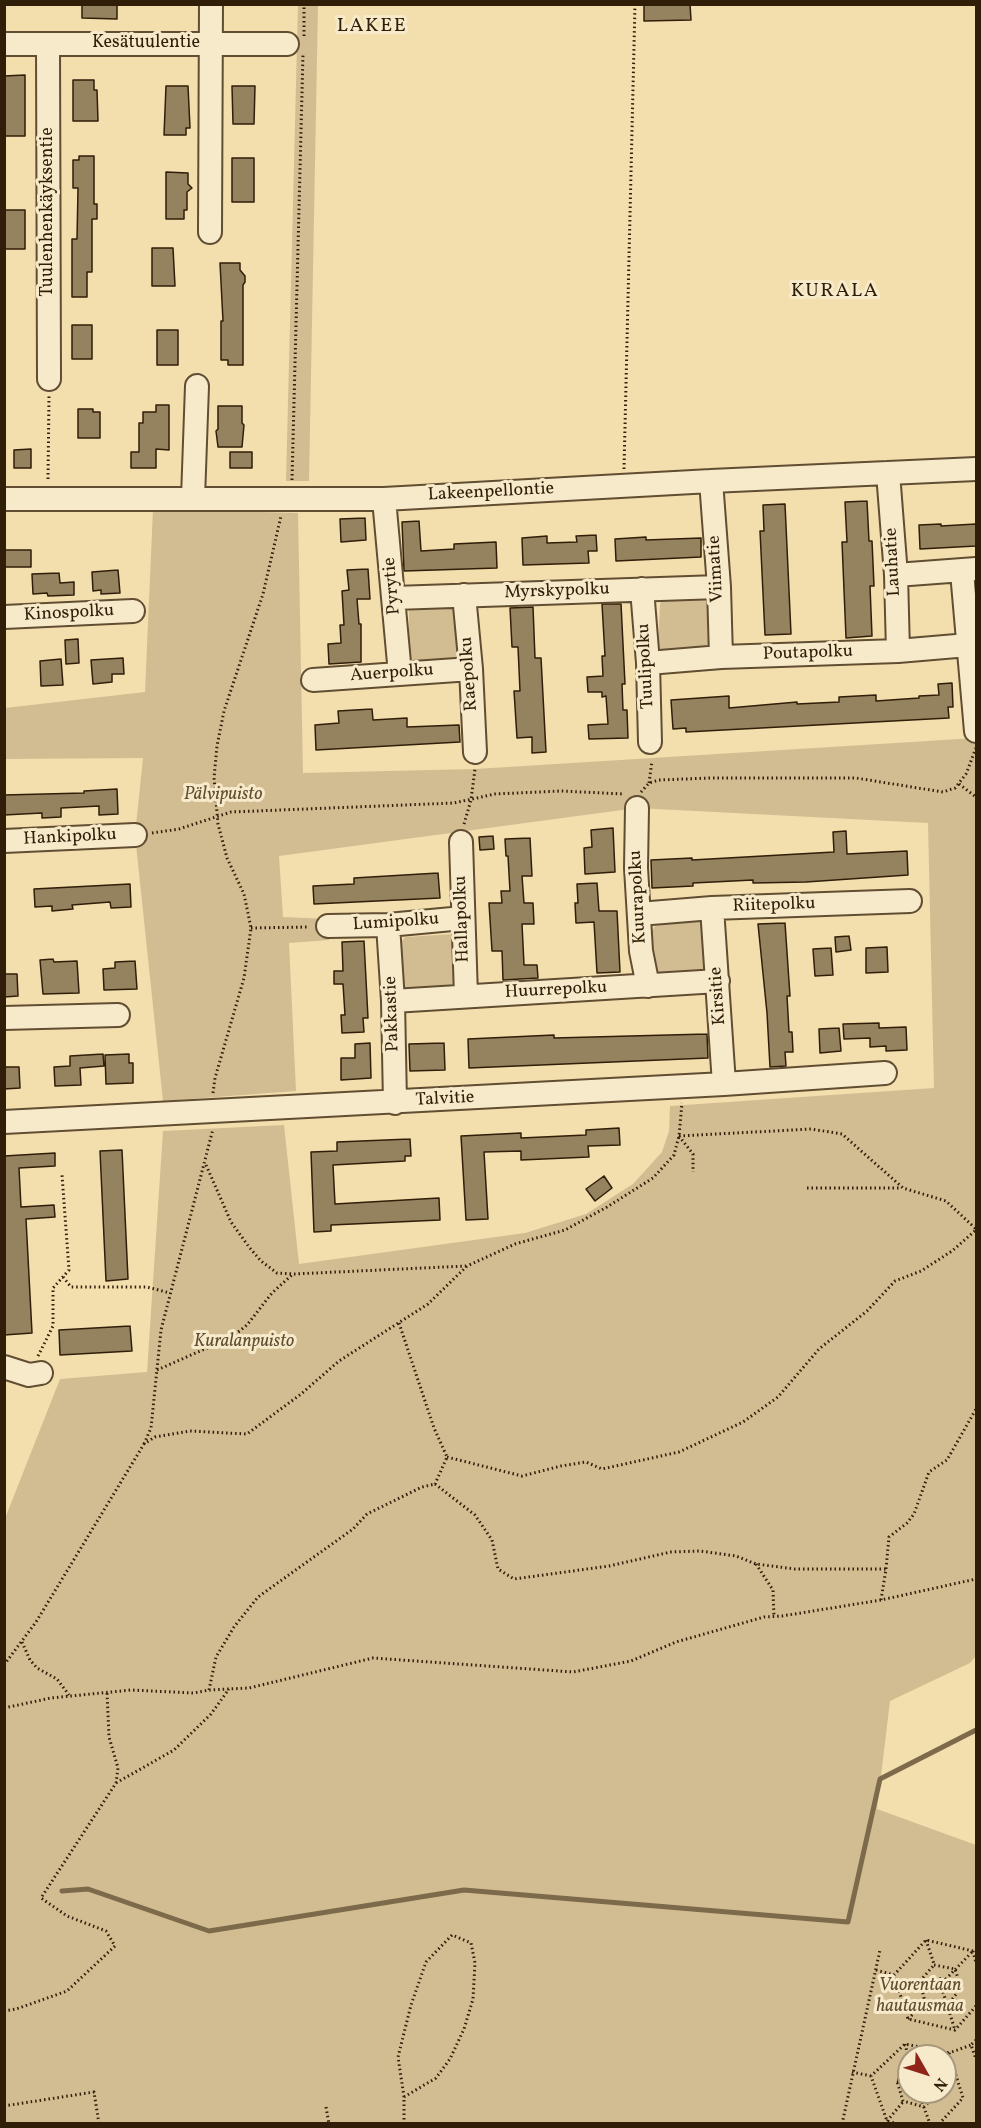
<!DOCTYPE html>
<html>
<head>
<meta charset="utf-8">
<style>
	body { margin:0 }
	#map { position:relative; width:981px; height:2128px; overflow:hidden; background:#f3deae; font-family:Vollkorn,serif }
	canvas { display:block }
	.frame { position:absolute; inset:0; border:6px solid #301e09; pointer-events:none }
	.north { position:absolute; left:897px; top:2044px; width:60px; height:60px; box-sizing:border-box; background:#f7eaca; border:2px solid #a7987d; border-radius:50%; rotate:129deg; font-size:16px; font-weight:700; line-height:24px; text-align:center; color:#301e09 }
	.north::after { content:''; display:block; margin:auto; width:21px; height:27px; background:#8f2418; clip-path:polygon(50% 0,100% 100%,50% 72%,0 100%) }
</style>
</head>
<body>
<div id="map">
<canvas width="981" height="2128"></canvas>
<div class="frame"></div>
<div class="north">N</div>
</div>
<script>
const ctx = document.querySelector('canvas').getContext('2d');
ctx.lineJoin = 'round';
function paint(path, color) {
  ctx.fillStyle = color;
  ctx.fill(path, 'evenodd');
}
function shape(rows) {
  const path = new Path2D();
  for (const r of rows) {
    path.moveTo(r[0], r[1]);
    for (let i = 2; i < r.length; i += 2) path.lineTo(r[i], r[i + 1]);
  }
  return path;
}
function stroke(path, color, width, dash) {
  ctx.strokeStyle = color;
  ctx.lineWidth = width;
  ctx.lineCap = dash ? 'butt' : 'round';
  ctx.setLineDash(dash || []);
  ctx.stroke(path);
}
function drawText(font, color, halo, rows, align = 'center') {
  ctx.font = font + ' Vollkorn,serif';
  ctx.lineWidth = 6;
  ctx.setLineDash([]);
  ctx.textBaseline = 'middle';
  ctx.strokeStyle = halo;
  ctx.fillStyle = color;
  for (const [text, x, y, turn = 0] of rows) {
    ctx.save();
    ctx.translate(x, y);
    ctx.rotate((+turn || 0) * Math.PI / 180);
    ctx.textAlign = isNaN(turn) ? turn : align;
    if (halo) ctx.strokeText(text, 0, 0);
    ctx.fillText(text, 0, 0);
    ctx.restore();
  }
}
paint(shape([
	[298,5,318,5,309,481,286,481],
	[153,509,298,513,303,773,475,769,976,738,976,1656,970,1663,890,1701,877,1809,976,1845,976,2123,5,2123,4,1521,60,1379,147,1372,163,1131,284,1125,299,1264,525,1233,586,1214,633,1184,662,1152,669,1131,670,1106,934,1088,928,823,637,808,279,856,283,917,329,919,329,940,289,943,296,1091,163,1101,135,835,143,758,4,759,5,708,145,692],
	[909,2056,945,2056,945,2092,909,2092],
	[706,598,709,600,710,647,660,651,658,647,660,604,663,599],
	[455,608,460,659,412,664,409,660,409,611,412,609],
	[678,919,696,920,705,926,710,974,658,980,649,936,655,926],
	[455,934,457,985,453,990,400,990,402,941,405,937]
]), '#d2bd92');
stroke(shape([
	[62,1891,88,1889,209,1931,464,1890,848,1922,880,1779,976,1730]
]), '#7d6a4a', 5);
const building = shape([
	[82,4,117,4,117,19,82,18,82,4],
	[644,4,690,4,691,20,644,21,644,4],
	[25,75,25,136,4,136,4,76,25,75],
	[73,80,94,80,94,90,97,90,98,121,73,121,73,80],
	[166,86,188,86,190,128,186,128,186,135,164,135,166,86],
	[232,86,255,86,254,124,233,124,232,86],
	[79,156,94,156,94,204,97,204,97,219,92,219,92,272,87,272,87,297,72,297,72,239,77,239,78,188,73,188,73,160,79,160,79,156],
	[232,158,254,158,254,202,232,202,232,158],
	[166,172,188,173,188,184,192,188,187,192,187,210,184,210,184,219,166,219,166,172],
	[5,210,25,210,25,249,5,249,5,210],
	[152,248,173,248,175,286,152,286,152,248],
	[220,263,240,263,240,270,245,276,245,282,243,285,243,365,228,365,228,360,221,360,221,321,223,321,220,263],
	[72,325,92,325,92,359,72,359,72,325],
	[157,330,178,330,178,365,157,365,157,330],
	[156,405,169,405,169,450,156,449,156,468,131,468,131,452,139,452,139,423,143,423,143,412,156,412,156,405],
	[218,406,242,406,242,423,244,425,242,447,218,447,216,431,218,429,218,406],
	[78,409,93,409,93,412,100,412,100,438,78,438,78,409],
	[31,449,31,468,14,468,14,450,31,449],
	[230,452,252,452,252,468,230,468,230,452],
	[867,501,869,541,872,541,874,586,870,586,872,636,846,638,842,542,847,542,845,502,867,501],
	[785,504,791,634,765,635,760,531,764,531,763,505,785,504],
	[365,518,366,540,341,542,340,519,365,518],
	[419,521,421,551,454,549,454,544,496,542,497,568,404,571,402,522,419,521],
	[941,524,941,526,976,524,976,546,920,549,919,525,941,524],
	[596,535,597,551,588,551,589,563,523,565,522,538,547,536,547,543,577,542,576,536,596,535],
	[646,537,646,540,701,538,701,557,616,561,615,539,646,537],
	[4,550,31,550,31,567,4,567,4,550],
	[368,569,370,599,357,599,359,624,361,624,361,662,329,664,328,644,341,643,340,625,344,625,342,591,349,590,347,570,368,569],
	[118,570,120,593,101,594,101,590,93,591,92,572,118,570],
	[59,573,60,583,74,582,74,595,48,596,47,593,33,594,32,574,59,573],
	[602,604,621,604,625,684,622,684,623,710,627,710,628,738,589,739,588,725,608,724,606,696,602,697,602,692,588,692,587,677,603,676,602,656,605,656,602,604],
	[533,607,535,658,541,658,546,752,532,753,532,737,517,738,514,691,520,691,518,647,512,647,510,608,533,607],
	[78,639,79,663,66,664,65,640,78,639],
	[123,658,124,674,112,674,112,682,93,684,91,660,123,658],
	[61,659,63,685,41,686,40,661,61,659],
	[952,683,953,707,948,707,949,718,686,732,686,728,673,729,671,700,729,696,729,708,797,702,797,704,839,702,839,697,876,695,876,701,919,698,919,696,939,695,938,684,952,683],
	[372,709,373,720,407,718,407,727,459,725,460,742,316,750,315,725,339,723,338,711,372,709],
	[117,789,118,814,99,815,99,806,61,808,61,817,42,818,42,813,4,815,4,795,84,793,84,791,117,789],
	[613,828,615,872,585,874,584,848,592,847,591,830,613,828],
	[846,831,847,854,907,851,908,875,806,882,753,883,753,880,693,883,693,886,652,888,651,860,692,858,692,860,834,852,833,832,846,831],
	[493,836,494,849,480,850,479,837,493,836],
	[530,838,532,876,522,876,524,903,533,903,534,924,522,924,524,965,537,965,538,978,503,980,502,951,492,951,489,903,502,903,501,891,510,891,508,856,506,856,505,839,530,838],
	[438,873,440,898,314,904,313,886,354,884,354,878,438,873],
	[597,883,599,911,617,911,620,972,597,973,594,922,576,923,575,903,578,903,577,884,597,883],
	[130,884,131,907,111,908,110,902,72,905,73,909,52,911,52,906,35,907,34,889,130,884],
	[785,923,790,996,787,996,789,1032,792,1032,793,1052,785,1052,786,1066,770,1067,767,1013,758,924,785,923],
	[849,936,851,950,836,952,835,937,849,936],
	[364,941,368,1018,363,1018,364,1032,342,1033,341,1015,345,1015,343,984,334,984,334,971,343,971,342,942,364,941],
	[887,947,888,972,866,973,866,948,887,947],
	[831,948,833,975,815,976,813,949,831,948],
	[53,959,54,962,77,961,79,993,43,994,40,960,53,959],
	[135,961,137,989,104,990,103,969,115,968,115,962,135,961],
	[4,974,17,974,18,996,4,997,4,974],
	[879,1023,879,1028,906,1027,907,1050,886,1051,886,1046,870,1047,870,1038,844,1039,843,1024,879,1023],
	[839,1028,841,1051,820,1053,819,1029,839,1028],
	[707,1034,708,1058,469,1068,468,1039,554,1035,554,1038,707,1034],
	[370,1043,371,1078,341,1080,341,1058,355,1058,355,1044,370,1043],
	[444,1043,445,1070,410,1071,409,1044,444,1043],
	[103,1054,104,1066,80,1068,81,1085,55,1086,54,1067,70,1066,70,1056,103,1054],
	[129,1054,129,1063,133,1063,133,1083,106,1084,105,1055,129,1054],
	[4,1067,19,1067,20,1088,4,1089,4,1067],
	[619,1128,620,1145,588,1146,589,1157,521,1160,521,1151,484,1152,488,1219,466,1220,461,1136,521,1133,521,1138,586,1135,586,1130,619,1128],
	[410,1139,411,1156,405,1156,405,1161,333,1165,335,1204,439,1198,440,1220,331,1225,331,1231,314,1232,311,1152,337,1151,337,1142,410,1139],
	[122,1150,128,1279,106,1281,100,1151,122,1150],
	[55,1153,55,1166,19,1168,21,1207,54,1205,55,1217,26,1219,32,1333,4,1335,4,1156,55,1153],
	[604,1176,612,1188,595,1201,586,1189,604,1176],
	[130,1326,132,1351,60,1355,59,1330,130,1326]
]);
paint(building, '#95825f');
stroke(building, '#301e09', 1.5);
const minor = shape([
	[4,44,287,44],
	[48,45,49,379],
	[210,232,211,4],
	[888,473,896,575,898,651],
	[711,481,719,587,721,657],
	[193,498,197,386],
	[4,499,384,499,711,481,976,469],
	[384,499,400,674],
	[962,572,976,731],
	[896,575,976,569],
	[642,589,648,663,650,742],
	[464,595,471,669,475,752],
	[394,598,719,587],
	[4,617,133,611],
	[648,663,721,657,898,651,968,645],
	[313,680,471,669],
	[637,808,636,868,641,951,648,986],
	[4,841,135,835],
	[461,842,466,996],
	[712,908,724,1084],
	[639,914,712,908,910,901],
	[388,925,393,1001,395,1103],
	[328,926,388,925,463,918],
	[393,1001,718,981],
	[4,1018,118,1015],
	[4,1122,724,1084,885,1073],
	[4,1367,29,1375,41,1373]
]);
stroke(minor, '#614e32', 26);
stroke(shape([
	[304,36,304,4],
	[624,469,635,4],
	[48,479,49,396],
	[292,480,303,54],
	[649,783,652,761],
	[959,784,976,797],
	[641,792,649,783,659,780,710,778,856,778,943,792,955,788,966,774,976,748],
	[464,824,471,800,475,769],
	[152,833,179,829,231,812,454,803,495,794,561,791,624,794],
	[251,928,309,927],
	[213,1093,215,1078,244,978,251,928,244,894,227,858,218,824,214,778,217,746,224,711,263,594,281,516],
	[679,1136,811,1129,842,1134,903,1188,946,1201,976,1229],
	[679,1136,693,1154,693,1172],
	[206,1165,231,1222,249,1247,261,1261,277,1273,294,1274,466,1266],
	[807,1188,901,1188],
	[63,1277,71,1287,147,1287,170,1293],
	[399,1323,434,1428,447,1457,435,1484],
	[38,1356,53,1326,53,1288,69,1270,62,1175],
	[157,1370,232,1337,247,1325,272,1293,292,1275],
	[144,1444,151,1428,161,1330,213,1129],
	[447,1457,522,1476,561,1466,586,1462,602,1469,679,1452,743,1422,778,1397,819,1349,867,1311,895,1281,921,1271,952,1251,976,1230],
	[435,1484,475,1515,492,1540,498,1569,514,1579,609,1566,671,1552,700,1551,736,1556,756,1564,795,1569,886,1569],
	[756,1564,773,1590,774,1617],
	[881,1600,886,1569,889,1537,907,1523,914,1514,929,1472,947,1460,976,1409],
	[22,1642,30,1660,37,1668,57,1679,69,1695],
	[4,1665,36,1622,144,1444,155,1437,190,1431,247,1434,301,1394,339,1361,428,1304,467,1266,515,1244,565,1230,607,1207,653,1178,674,1155,679,1136,682,1103],
	[209,1690,216,1657,234,1627,258,1597,353,1529,367,1514,422,1487,435,1484],
	[4,1708,51,1698,131,1690,194,1693,209,1690,249,1688,373,1658,573,1672,631,1661,676,1642,764,1617,782,1616,881,1600,976,1579],
	[116,1783,174,1750,211,1714,229,1689],
	[926,1940,934,1964],
	[973,1951,926,1940,894,1975,908,2019,955,2030,976,2006],
	[973,1951,976,1963],
	[934,1965,955,1969,961,1988,947,2006,925,2002,920,1981,934,1965],
	[876,1970,894,1975],
	[945,1980,938,1978,933,1983,935,1989,943,1992,948,1987,945,1980,973,1951],
	[920,1981,933,1983],
	[943,1992,955,2030],
	[4,2011,16,2009,67,1991,115,1946,106,1931,67,1916,41,1898,116,1783,118,1768,109,1737,107,1692],
	[908,2019,925,2002],
	[976,2040,971,2045,976,2059],
	[905,2044,909,2060],
	[945,2057,949,2053,971,2045],
	[909,2070,897,2081,903,2101,924,2107,938,2092],
	[852,2072,871,2076],
	[897,2081,909,2085],
	[911,2092,919,2094,921,2092],
	[919,2094,930,2124],
	[4,2106,94,2092,99,2124],
	[326,2107,329,2124],
	[887,2121,903,2102],
	[197,2123,197,2124],
	[68,2124,69,2123],
	[404,2124,404,2097,398,2057,411,2005,426,1962,452,1935,471,1943,475,1963,473,1999,464,2029,450,2059,436,2078,404,2097],
	[842,2124,880,1950],
	[898,2124,887,2121,871,2076,905,2044,949,2053],
	[939,2124,963,2098,949,2053]
]), '#301e09', 3, [1.5, 3]);
stroke(minor, '#f7eaca', 22);
drawText('18px', '#301e09', '#f7eaca', [
	["Kesätuulentie",146,44],
	["Tuulenhenkäyksentie",49,212,-90],
	["Lakeenpellontie",491,493,-3],
	["Lauhatie",894,562,-93],
	["Viimatie",717,569,-93],
	["Pyrytie",393,586,-95],
	["Myrskypolku",557,592,-2],
	["Kinospolku",69,614,-3],
	["Poutapolku",808,654,-2],
	["Tuulipolku",647,666,-93],
	["Auerpolku",392,674,-4],
	["Raepolku",470,674,-94],
	["Hankipolku",70,838,-3],
	["Kuurapolku",639,897,-93],
	["Riitepolku",774,906,-2],
	["Hallapolku",463,919,-92],
	["Lumipolku",396,923,-4],
	["Huurrepolku",556,991,-3],
	["Kirsitie",719,996,-94],
	["Pakkastie",393,1014,-92],
	["Talvitie",445,1100,-3]
]);
drawText('italic 18px', '#614e32', '#f7eaca', [
	["Pälvipuisto",223,796],
	["Kuralanpuisto",244,1343],
	["Vuorentaan",920,1987],
	["hautausmaa",920,2008]
]);
ctx.letterSpacing = '1.5px';
drawText('20px', '#301e09', '#f7eaca', [
	["LAKEE",372,27],
	["KURALA",835,292]
]);
ctx.letterSpacing = '0px';
</script>
</body>
</html>
